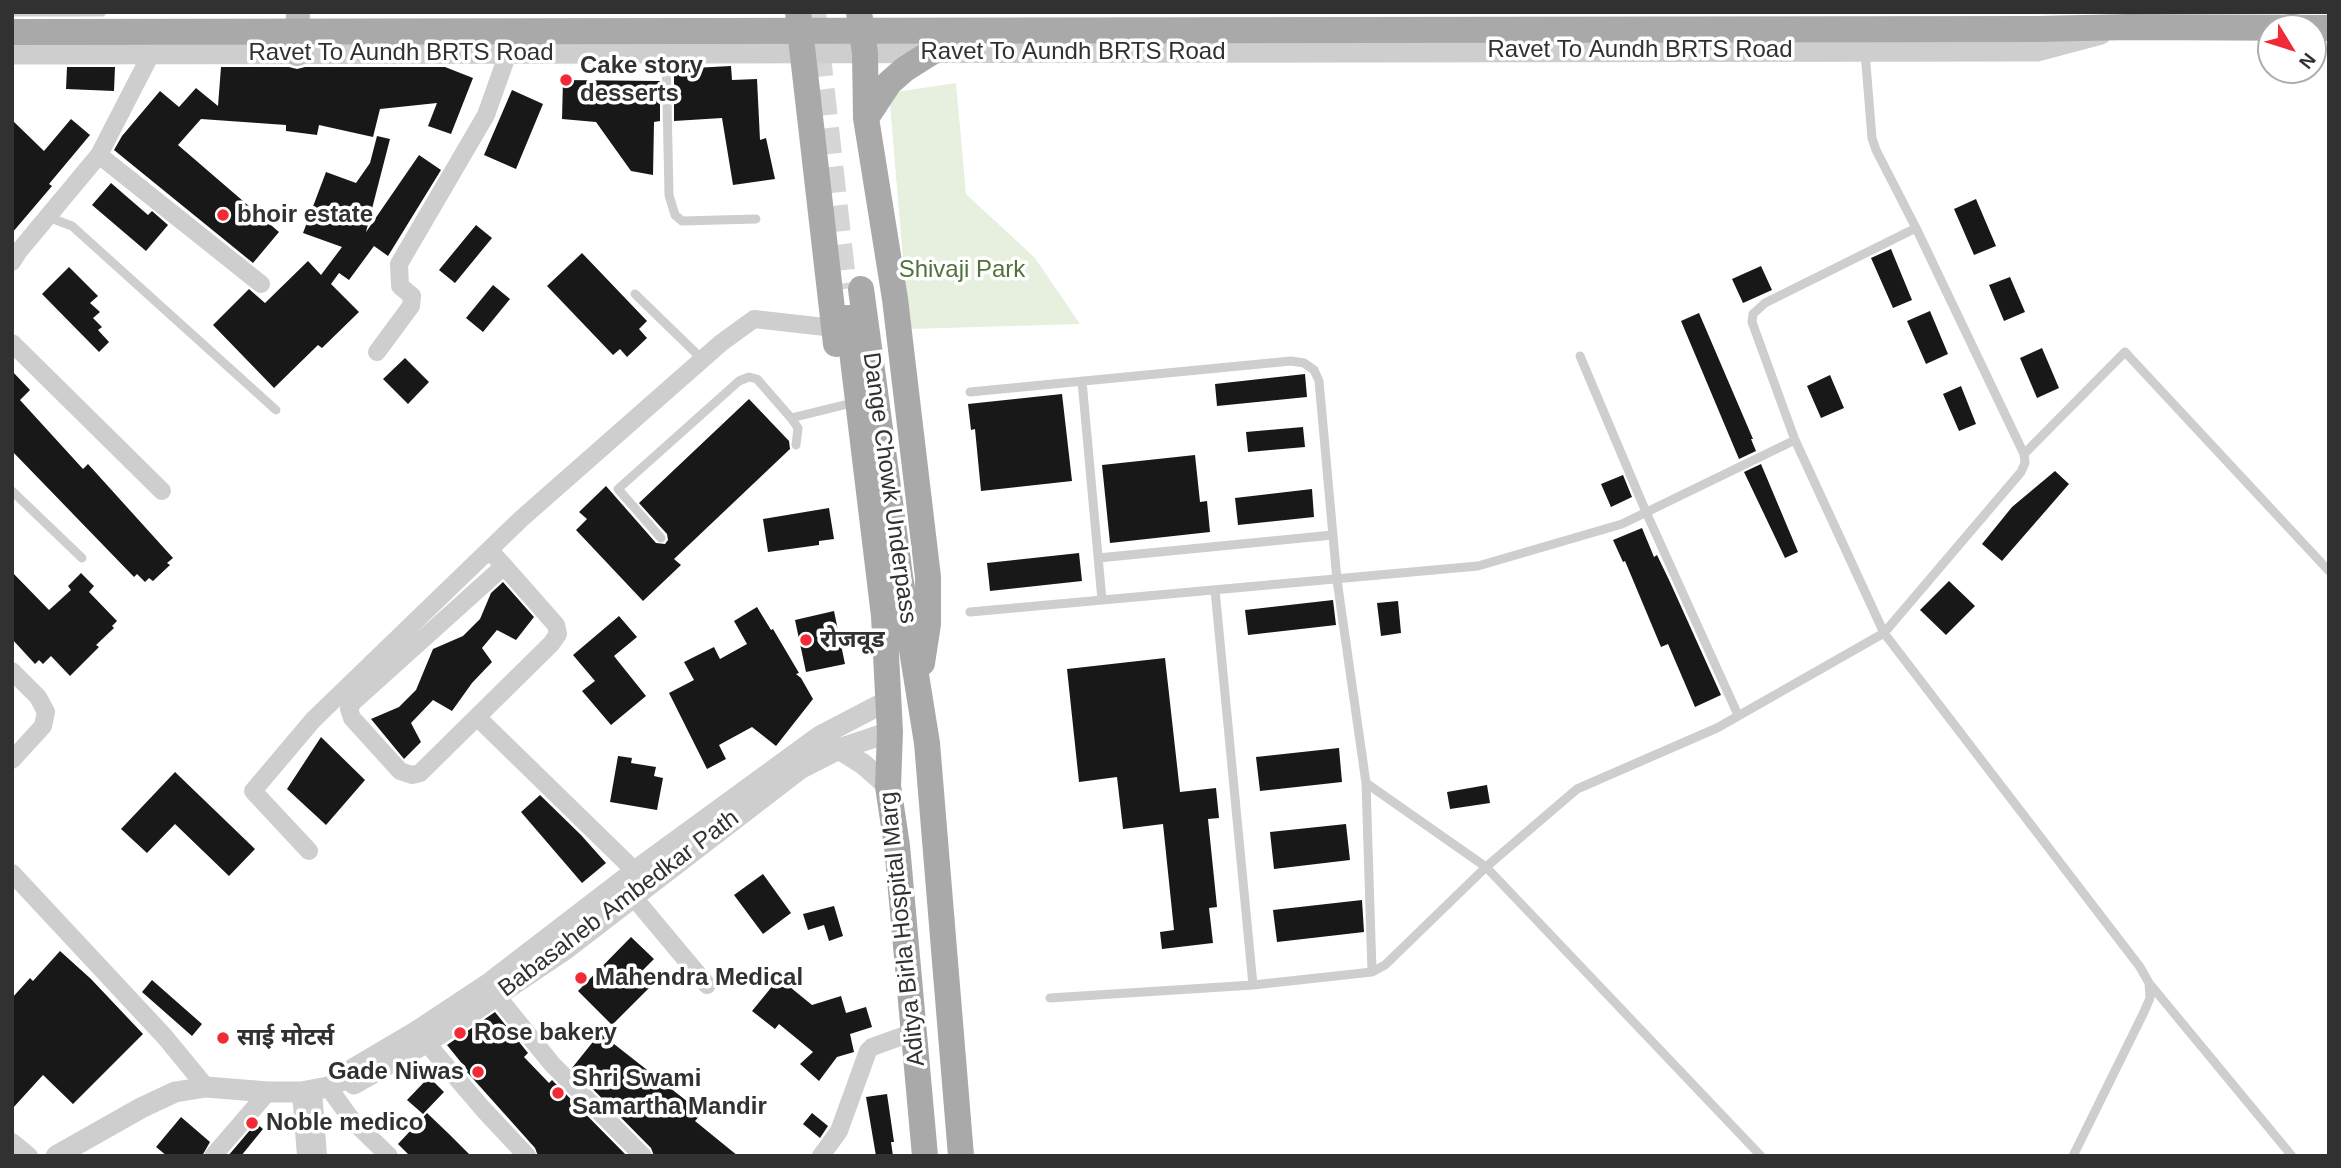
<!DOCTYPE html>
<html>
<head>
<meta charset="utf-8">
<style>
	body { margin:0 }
	#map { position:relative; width:2341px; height:1168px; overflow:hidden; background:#fff; font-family:Arial,sans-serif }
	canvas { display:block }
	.frame { position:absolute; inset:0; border:14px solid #313131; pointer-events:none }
	.north { position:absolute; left:2257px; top:14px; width:70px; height:70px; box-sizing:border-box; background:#fff; border:2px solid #adadad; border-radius:50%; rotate:128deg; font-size:19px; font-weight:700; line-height:28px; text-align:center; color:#313131 }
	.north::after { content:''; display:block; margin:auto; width:24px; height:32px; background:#f12a35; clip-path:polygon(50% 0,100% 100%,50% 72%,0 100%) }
</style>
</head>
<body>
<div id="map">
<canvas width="2341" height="1168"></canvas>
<div class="frame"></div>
<div class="north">N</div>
</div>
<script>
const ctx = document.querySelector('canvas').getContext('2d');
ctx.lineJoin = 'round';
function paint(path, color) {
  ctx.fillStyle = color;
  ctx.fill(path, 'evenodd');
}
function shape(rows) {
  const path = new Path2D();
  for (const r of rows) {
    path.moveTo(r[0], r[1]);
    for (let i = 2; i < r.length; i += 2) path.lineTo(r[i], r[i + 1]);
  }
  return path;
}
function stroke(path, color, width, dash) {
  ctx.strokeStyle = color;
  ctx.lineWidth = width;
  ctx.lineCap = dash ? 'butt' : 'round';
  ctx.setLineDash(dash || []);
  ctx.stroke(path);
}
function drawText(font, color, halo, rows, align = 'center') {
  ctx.font = font + ' Arial,"Noto Sans Devanagari",sans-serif';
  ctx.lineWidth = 7;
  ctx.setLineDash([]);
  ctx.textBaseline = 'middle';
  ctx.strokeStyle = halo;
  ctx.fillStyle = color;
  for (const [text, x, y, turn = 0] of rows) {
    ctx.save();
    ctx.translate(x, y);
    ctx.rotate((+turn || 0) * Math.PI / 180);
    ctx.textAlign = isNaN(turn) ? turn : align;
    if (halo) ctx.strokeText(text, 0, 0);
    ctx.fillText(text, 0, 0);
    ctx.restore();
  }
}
paint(shape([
	[956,83,966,194,1035,258,1080,324,909,329,889,93]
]), '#e7efdf');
paint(shape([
	[731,66,732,80,757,79,760,140,766,138,775,179,733,185,722,118,674,121,674,69],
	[67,67,115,67,114,91,66,89],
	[221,67,289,67,297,69,305,67,445,67,473,78,451,134,428,126,437,103,380,109,373,137,319,125,317,135,286,131,286,125,201,119,178,145,279,232,253,263,114,150,122,136,160,91,179,107,196,88,218,106],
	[563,80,660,81,660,121,654,122,653,175,631,171,596,122,562,119],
	[512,90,543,104,516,169,484,155],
	[71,119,90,135,49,184,52,186,12,233,12,120,44,151],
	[377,136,390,139,366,232,419,155,441,170,388,256,374,246,349,280,339,273,331,284,359,312,322,348,318,345,274,388,213,325,249,289,265,303,308,261,321,275,342,247,303,233,326,172,356,183,370,163],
	[111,183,148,215,152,211,168,225,146,251,92,205],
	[1976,199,1996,246,1974,255,1954,209],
	[476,225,492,238,455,283,439,270],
	[1891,249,1912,300,1893,308,1871,258],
	[582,253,647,321,639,329,647,338,627,357,620,349,613,355,547,286],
	[1761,266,1772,290,1743,303,1732,279],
	[69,267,98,296,90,303,100,312,93,318,102,327,98,330,109,342,99,352,42,294],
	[2010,277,2025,312,2004,321,1989,285],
	[493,285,510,299,483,332,466,318],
	[1930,311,1948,354,1926,364,1907,321],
	[1699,313,1753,439,1751,439,1756,451,1739,459,1681,321],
	[2042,348,2059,388,2037,398,2020,358],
	[405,358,429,382,408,404,383,379],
	[12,371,30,390,20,400,83,469,88,464,173,558,167,563,170,565,153,581,149,578,145,582,137,574,134,577,12,451],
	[1305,374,1307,397,1217,406,1215,384],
	[1830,375,1844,408,1821,418,1807,386],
	[1961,386,1976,424,1959,431,1943,394],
	[1062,394,1072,481,981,491,975,429,971,430,968,404],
	[749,399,789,441,790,449,674,559,681,565,643,601,576,530,587,519,579,512,606,486,656,543,665,544,668,540,667,534,639,503],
	[1303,427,1305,447,1248,452,1246,432],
	[1195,455,1200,502,1207,501,1210,532,1110,543,1102,465],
	[1761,464,1798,552,1785,558,1744,472],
	[2055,471,2069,484,2002,561,1982,544,2012,507],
	[1623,475,1632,497,1611,507,1601,484],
	[1312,489,1314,517,1238,525,1235,498],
	[829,508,834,539,819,541,819,545,768,552,763,519],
	[1642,528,1654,557,1657,555,1670,582,1721,695,1695,707,1668,644,1661,647,1625,561,1623,562,1613,540],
	[1079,553,1082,581,990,591,987,563],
	[12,572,49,610,71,590,68,586,81,573,94,586,89,592,117,621,112,626,114,628,96,645,99,647,70,676,51,656,43,664,39,660,35,664,12,639],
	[1949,581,1975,606,1946,635,1920,610],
	[503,582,534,617,516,640,497,630,482,648,492,662,472,683,452,711,433,700,411,723,421,742,404,759,371,719,399,707,416,690,433,649,463,636,480,619,491,593],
	[1333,600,1336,625,1248,635,1245,610],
	[1398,601,1401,633,1381,636,1377,603],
	[757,607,771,630,773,629,799,673,796,674,801,678,813,699,776,746,752,727,719,745,726,759,707,769,669,693,694,680,684,662,714,647,720,659,747,644,734,621],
	[834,611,845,664,806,672,795,620],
	[619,616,637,637,614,656,646,696,611,725,582,691,595,681,573,655],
	[1165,658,1180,792,1216,788,1219,818,1208,819,1217,907,1209,908,1213,943,1162,949,1160,932,1174,930,1163,824,1123,829,1117,777,1079,782,1067,669],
	[321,737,365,780,326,825,287,789],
	[1339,748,1342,782,1260,791,1256,757],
	[618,756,632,758,631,763,656,767,654,776,663,778,657,810,610,802],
	[175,772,255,849,229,876,175,824,147,853,121,829],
	[1487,785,1490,803,1450,809,1447,792],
	[540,795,581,835,606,863,582,883,521,812],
	[1346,824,1350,860,1274,869,1270,832],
	[763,874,791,913,763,934,734,895],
	[1362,900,1364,932,1277,942,1273,910],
	[834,906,843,936,829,941,824,925,808,930,803,914],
	[631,937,654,959,638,975,650,987,612,1025,578,991],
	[60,951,91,979,143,1034,73,1104,43,1075,12,1109,12,998,30,978,33,981],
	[779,978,812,1005,841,996,846,1013,866,1007,872,1027,850,1034,854,1052,837,1057,819,1081,800,1064,813,1052,779,1024,775,1029,752,1011],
	[152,980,202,1024,192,1036,142,992],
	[495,1012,528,1053,524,1057,549,1083,552,1080,627,1156,538,1156,535,1148,467,1072,468,1071,447,1045],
	[600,1033,702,1113,695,1121,738,1156,654,1156,651,1148,572,1068],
	[429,1077,444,1092,423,1114,407,1100],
	[887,1094,894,1142,891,1142,893,1156,876,1156,866,1097],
	[427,1113,449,1134,471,1156,410,1156,398,1144],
	[812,1113,828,1126,820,1138,803,1124],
	[181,1117,210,1142,202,1156,167,1156,156,1147],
	[256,1123,263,1129,241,1156,228,1156]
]), '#181818');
stroke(shape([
	[813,12,844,289]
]), '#d6d6d6', 26, [26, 13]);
stroke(shape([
	[12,12,102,12],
	[1865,52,1872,138,1876,150,1916,228,2024,454,2025,463,2021,472,1884,633,2140,967,2149,983,2150,998,2144,1012,2073,1156],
	[666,54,669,195,675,215,682,221,756,219],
	[48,217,72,226,276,410],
	[635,294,702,359],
	[1580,356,1646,512,1738,715],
	[1082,381,1102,600],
	[970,392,1291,361,1304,363,1314,370,1319,381,1337,580,1366,783,1486,867,1761,1156],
	[791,418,798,428,796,445],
	[1795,440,1752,322,1753,314,1765,303,1916,228],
	[2024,454,2125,352,2329,571],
	[12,491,82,558],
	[661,538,618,489,739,381,749,377,757,379,791,418,844,405],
	[1098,558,1333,535],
	[1215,590,1253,985],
	[970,612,1478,566,1622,524,1795,440,1884,633,1717,728,1577,789,1486,867,1385,965,1372,972,1253,985,1050,998],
	[1366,783,1372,972],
	[2149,983,2292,1156]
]), '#cecece', 9);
stroke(shape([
	[99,155,261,284],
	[12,262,19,251,99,155,151,54],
	[12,343,162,491],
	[377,352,411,306,412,296,400,286,399,264,486,115,508,53],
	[489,550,504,566,556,625,558,634,551,644,420,773,412,775,400,771,352,718,349,709,353,702,504,566],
	[12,671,38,697,46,712,43,726,12,760],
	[477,717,635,871],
	[309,851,253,791,313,720,521,519,721,343,754,319,834,328],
	[12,873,165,1037,206,1087],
	[625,887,707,985],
	[488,985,552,1064,643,1156],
	[418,1033,483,1109,527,1156],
	[328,1087,352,1120,389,1156],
	[313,1091,318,1156],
	[301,1092,306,1156],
	[12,1142,29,1156],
	[213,1156,268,1092],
	[821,1156,839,1131,868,1051,872,1047,914,1032]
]), '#cecece', 18);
stroke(shape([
	[12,54,2037,51,2101,34],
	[839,749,890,732],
	[354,1084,426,1043,566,949,800,769,839,749,863,764,888,786],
	[56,1156,141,1108,175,1092,206,1087,268,1092,301,1092,328,1087,343,1080,351,1070,417,1031,488,984,635,871,820,736,887,701]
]), '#cecece', 21);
stroke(shape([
	[297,54,298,12]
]), '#bbb', 24);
stroke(shape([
	[798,12,836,344],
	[859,12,865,53,866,118,895,299,928,577,928,624,922,663],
	[2037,29,2130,27,2329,28],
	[866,118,889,83,905,69,932,52],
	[861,289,900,576,927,743,961,1156],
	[848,318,884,616,890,732,888,786,897,846,925,1156]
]), '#a9a9a9', 26);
stroke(shape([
	[12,32,2037,29]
]), '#a9a9a9', 26);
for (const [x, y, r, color] of [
	[566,80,7,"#f12a35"],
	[223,215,7,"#f12a35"],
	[806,640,7,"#f12a35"],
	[581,978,7,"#f12a35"],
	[460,1033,7,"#f12a35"],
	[223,1038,7,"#f12a35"],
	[478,1072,7,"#f12a35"],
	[558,1093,7,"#f12a35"],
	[252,1123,7,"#f12a35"]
]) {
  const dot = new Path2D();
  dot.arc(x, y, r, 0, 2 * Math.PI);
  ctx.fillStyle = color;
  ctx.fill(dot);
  stroke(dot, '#fff', 2.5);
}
drawText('24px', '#313131', '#fff', [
	["Ravet To Aundh BRTS Road",1640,50],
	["Ravet To Aundh BRTS Road",1073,52],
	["Ravet To Aundh BRTS Road",401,53],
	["Dange Chowk Underpass",889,488,82],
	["Babasaheb Ambedkar Path",619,904,-37],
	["Aditya Birla Hospital Marg",903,929,-96]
]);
drawText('bold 24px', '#313131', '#fff', [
	["Cake story",580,66],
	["desserts",580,94],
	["bhoir estate",237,215],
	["रोजवूड",820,640],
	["Mahendra Medical",595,978],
	["Rose bakery",474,1033],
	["साई मोटर्स",237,1038],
	["Gade Niwas",464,1072,"right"],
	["Shri Swami",572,1079],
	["Samartha Mandir",572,1107],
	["Noble medico",266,1123]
], 'left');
drawText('24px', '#53713b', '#fff', [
	["Shivaji Park",962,270]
]);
</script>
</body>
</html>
